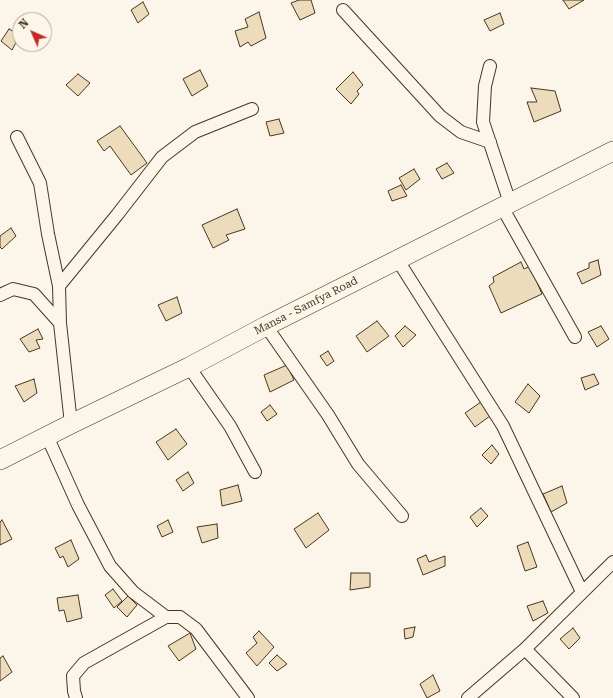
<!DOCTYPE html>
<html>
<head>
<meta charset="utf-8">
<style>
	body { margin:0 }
	#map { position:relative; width:613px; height:698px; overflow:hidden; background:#fbf6e9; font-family:"Roboto Serif",serif }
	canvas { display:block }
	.north { position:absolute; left:12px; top:12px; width:40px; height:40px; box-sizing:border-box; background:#fbf6e9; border:1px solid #b4a999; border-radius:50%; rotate:315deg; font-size:11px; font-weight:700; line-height:16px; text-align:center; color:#4a3520 }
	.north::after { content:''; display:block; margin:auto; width:14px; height:18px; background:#c62828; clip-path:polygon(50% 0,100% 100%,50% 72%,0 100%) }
</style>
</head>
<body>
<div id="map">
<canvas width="613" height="698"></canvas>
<div class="north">N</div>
</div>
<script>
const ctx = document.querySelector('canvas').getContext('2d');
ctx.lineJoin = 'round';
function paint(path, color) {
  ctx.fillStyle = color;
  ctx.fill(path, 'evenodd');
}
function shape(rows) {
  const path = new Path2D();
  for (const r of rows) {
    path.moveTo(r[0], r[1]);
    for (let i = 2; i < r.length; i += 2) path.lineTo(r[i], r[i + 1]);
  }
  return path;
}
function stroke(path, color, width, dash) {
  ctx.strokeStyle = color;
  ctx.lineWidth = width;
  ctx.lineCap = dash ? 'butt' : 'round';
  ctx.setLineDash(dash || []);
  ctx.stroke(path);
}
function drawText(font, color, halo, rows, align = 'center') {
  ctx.font = font + ' "Roboto Serif",serif';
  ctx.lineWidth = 3;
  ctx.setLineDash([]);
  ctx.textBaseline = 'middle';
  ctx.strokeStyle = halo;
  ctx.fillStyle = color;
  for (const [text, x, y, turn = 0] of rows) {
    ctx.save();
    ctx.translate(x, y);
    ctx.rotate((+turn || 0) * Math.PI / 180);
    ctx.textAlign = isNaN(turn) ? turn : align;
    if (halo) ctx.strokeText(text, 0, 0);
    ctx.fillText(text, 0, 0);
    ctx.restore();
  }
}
const building = shape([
	[299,0,311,0,315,13,300,20,291,3,299,0],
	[563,0,584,0,569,9,563,0],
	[143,2,149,14,138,23,131,10,143,2],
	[259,12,266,38,251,46,248,42,240,47,235,31,248,27,245,19,259,12],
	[500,13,504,24,490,31,484,20,500,13],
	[9,29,20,35,12,50,1,41,9,29],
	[200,70,208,86,192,96,183,79,200,70],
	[353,72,363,85,357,91,359,94,351,104,336,89,353,72],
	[78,74,90,83,78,96,66,85,78,74],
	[531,88,555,91,561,111,534,122,527,102,537,102,531,88],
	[279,119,284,133,270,136,266,122,279,119],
	[120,126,147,163,131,175,110,146,104,151,97,141,120,126],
	[447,163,454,173,442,179,436,169,447,163],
	[414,169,420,179,406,190,399,178,414,169],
	[401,185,407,196,392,201,388,191,401,185],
	[237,209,245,229,226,235,229,240,213,248,202,225,237,209],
	[11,228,16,236,2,249,0,247,0,236,11,228],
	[598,260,601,275,582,284,577,273,589,268,589,263,598,260],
	[521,262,524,269,530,266,542,294,501,313,489,286,494,282,493,277,521,262],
	[177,297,182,313,166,321,158,305,177,297],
	[377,321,389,336,367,352,356,336,377,321],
	[405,326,416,335,403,347,395,336,405,326],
	[601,326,609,339,597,347,588,332,601,326],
	[38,329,43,339,36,340,40,348,29,352,20,339,38,329],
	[328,351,334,361,327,366,320,356,328,351],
	[287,365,294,380,270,392,264,375,287,365],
	[594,374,599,384,585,390,581,378,594,374],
	[34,379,37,393,24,402,15,386,34,379],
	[528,384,540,396,529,413,515,402,528,384],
	[481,402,490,416,475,427,465,413,481,402],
	[270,405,277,414,267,421,261,412,270,405],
	[176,429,187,444,168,460,156,442,176,429],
	[492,445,499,454,491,464,482,455,492,445],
	[188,472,194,483,183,491,176,480,188,472],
	[238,485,242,501,222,506,220,490,238,485],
	[562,486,567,503,551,512,543,494,562,486],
	[481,508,488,516,477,527,470,517,481,508],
	[318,513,329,530,306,548,294,529,318,513],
	[2,520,12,539,0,545,0,522,2,520],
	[168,520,173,532,162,537,157,526,168,520],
	[217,524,218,538,202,543,197,527,217,524],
	[71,540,79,559,68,567,63,556,60,558,55,548,71,540],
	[528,542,537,567,525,571,517,546,528,542],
	[426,555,429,562,445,556,445,566,423,575,417,559,426,555],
	[351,573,370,573,370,587,350,590,351,573],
	[113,589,122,601,114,608,105,595,113,589],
	[78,595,82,618,67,622,64,610,59,611,57,598,78,595],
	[128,596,137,605,127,617,117,607,128,596],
	[543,601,548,613,533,621,527,606,543,601],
	[415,627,413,637,405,639,404,629,415,627],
	[573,628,580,638,569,649,560,639,573,628],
	[259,631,274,647,257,666,246,653,257,643,253,637,259,631],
	[190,633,196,649,179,661,168,646,190,633],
	[277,655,287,664,277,671,269,663,277,655],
	[3,656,12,672,0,681,0,658,3,656],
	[433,675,440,691,427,698,420,684,433,675]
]);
paint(building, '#ecdcbc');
stroke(building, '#4a3520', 1);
const street = shape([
	[343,10,440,116,461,132,490,142],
	[490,66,485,86,483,122,510,203],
	[17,137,40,183,48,234,59,286,60,323,71,424],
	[502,207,575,337],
	[397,259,503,426,582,592],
	[59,286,117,215,162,157,195,132,252,109],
	[0,295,13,289,34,294,60,323],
	[266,326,328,415,358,464,402,516],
	[189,367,230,426,255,472],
	[47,436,78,505,110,566,133,592,166,617,180,617,196,629,248,698],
	[525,649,573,698],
	[76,698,74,691,73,676,84,663,166,617],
	[468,698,525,649,613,562]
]);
const primary = shape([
	[0,460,71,424,189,367,266,326,613,151]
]);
stroke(street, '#4a3520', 14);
stroke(primary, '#4a3520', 20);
stroke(street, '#fbf6e9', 12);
stroke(primary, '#fbf6e9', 19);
drawText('11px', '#4a3520', '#fbf6e9', [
	["Mansa - Samfya Road",306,306,-27]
]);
</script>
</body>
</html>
